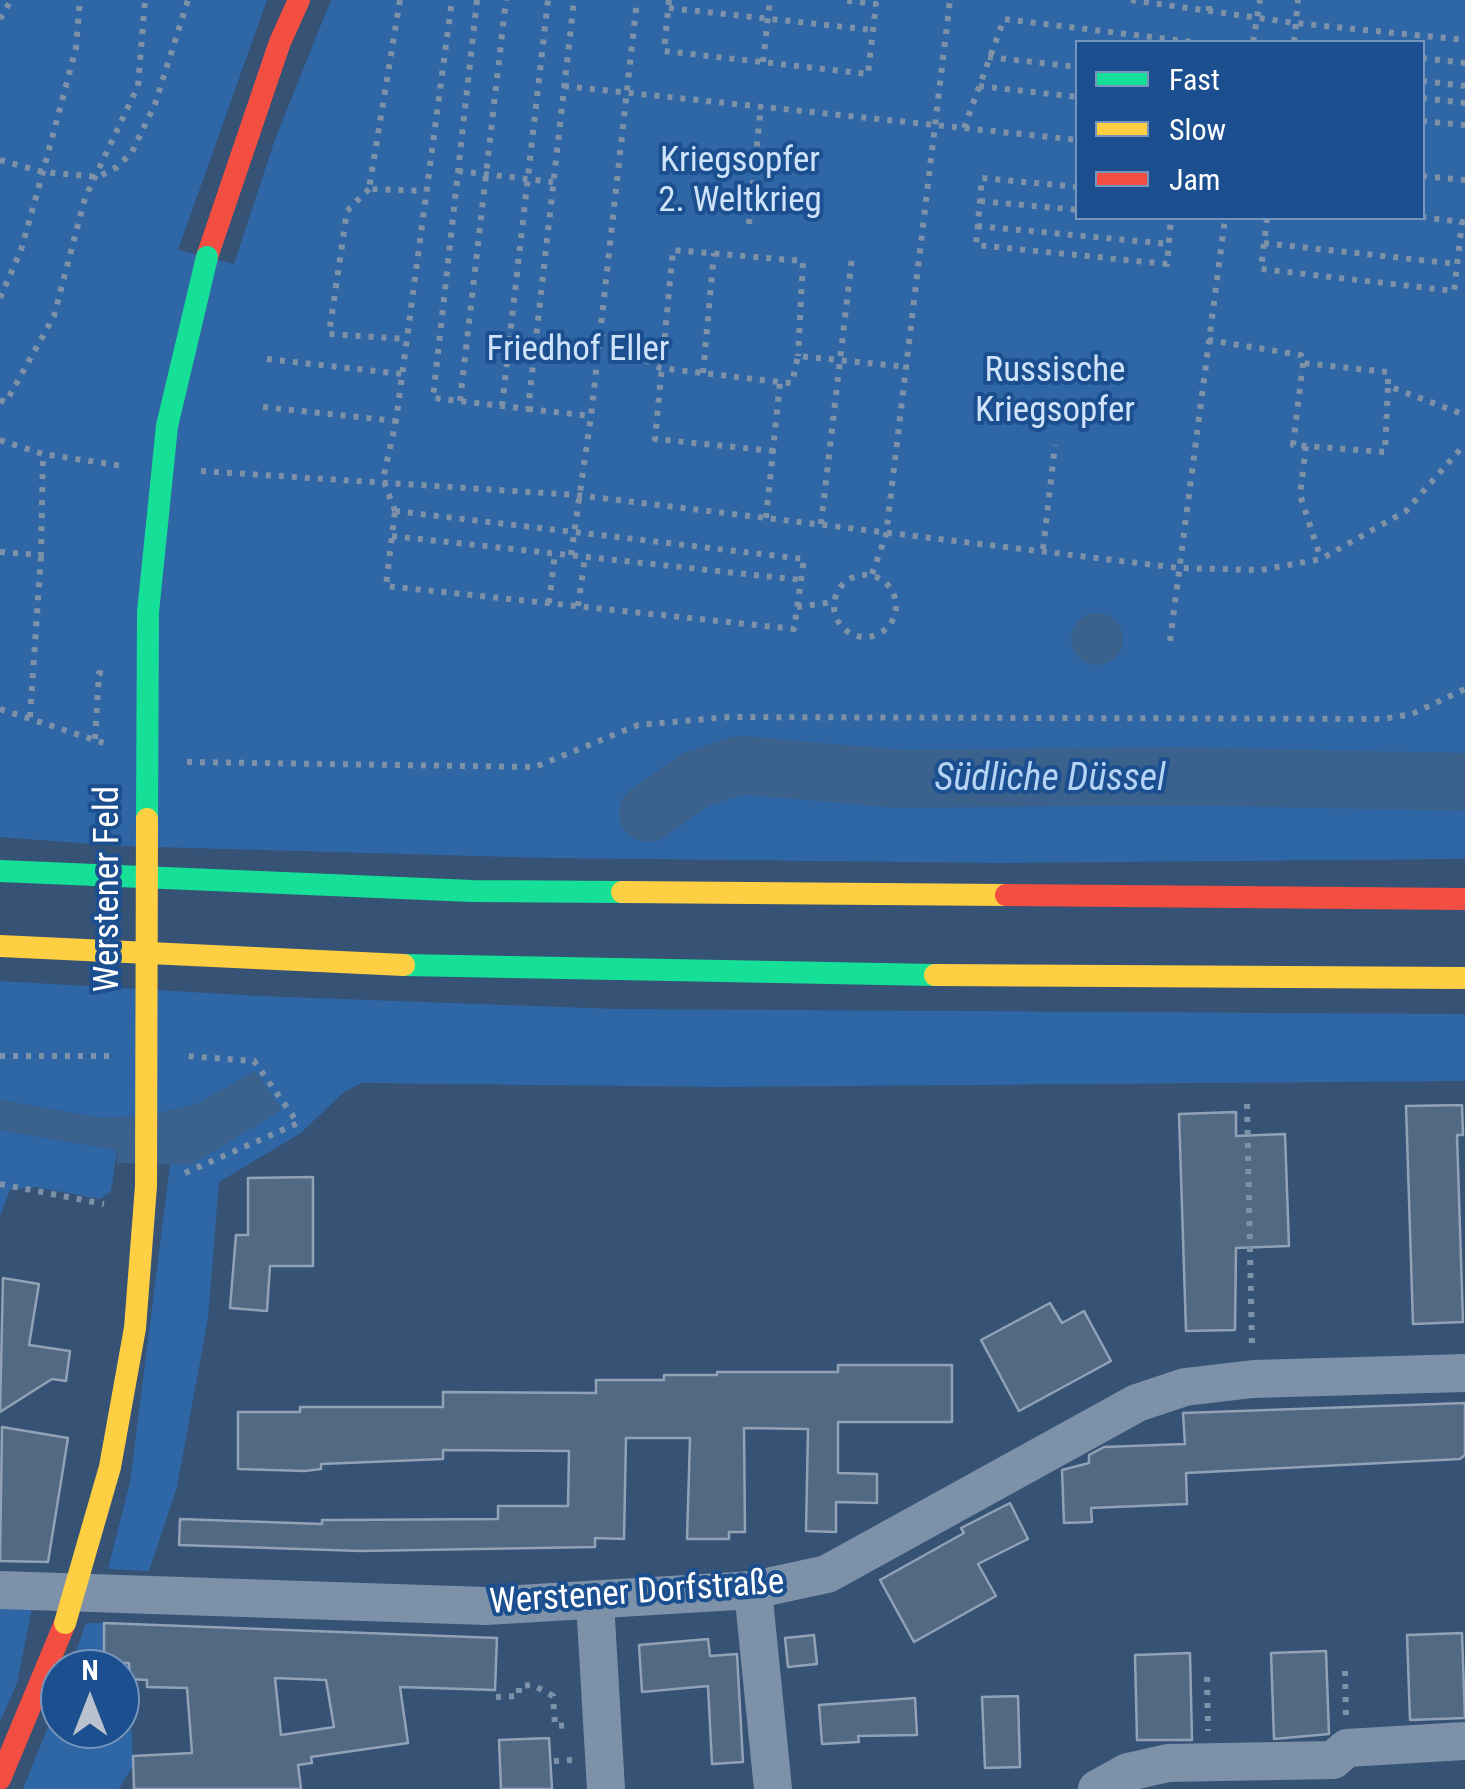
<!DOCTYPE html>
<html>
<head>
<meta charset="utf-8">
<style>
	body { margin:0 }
	#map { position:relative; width:1465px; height:1789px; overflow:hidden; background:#365274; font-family:"Roboto Condensed",sans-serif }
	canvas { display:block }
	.legend { position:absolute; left:1075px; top:40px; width:350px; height:180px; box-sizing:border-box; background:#1b4f8f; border:2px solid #7695bc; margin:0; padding:12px 18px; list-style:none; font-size:30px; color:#fff }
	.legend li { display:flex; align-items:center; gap:20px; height:50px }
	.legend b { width:50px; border:2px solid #7695bc }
	.north { position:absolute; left:40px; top:1649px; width:100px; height:100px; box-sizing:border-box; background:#1b4f8f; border:2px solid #7695bc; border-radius:50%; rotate:0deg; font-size:28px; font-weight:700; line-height:40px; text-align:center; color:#fff }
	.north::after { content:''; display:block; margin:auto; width:35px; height:45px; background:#b9c2ce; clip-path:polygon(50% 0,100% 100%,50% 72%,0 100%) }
</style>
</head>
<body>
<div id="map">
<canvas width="1465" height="1789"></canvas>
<ul class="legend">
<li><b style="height:12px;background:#16e098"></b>Fast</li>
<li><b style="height:12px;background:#ffcf43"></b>Slow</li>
<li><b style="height:12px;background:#f24e42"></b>Jam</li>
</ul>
<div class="north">N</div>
</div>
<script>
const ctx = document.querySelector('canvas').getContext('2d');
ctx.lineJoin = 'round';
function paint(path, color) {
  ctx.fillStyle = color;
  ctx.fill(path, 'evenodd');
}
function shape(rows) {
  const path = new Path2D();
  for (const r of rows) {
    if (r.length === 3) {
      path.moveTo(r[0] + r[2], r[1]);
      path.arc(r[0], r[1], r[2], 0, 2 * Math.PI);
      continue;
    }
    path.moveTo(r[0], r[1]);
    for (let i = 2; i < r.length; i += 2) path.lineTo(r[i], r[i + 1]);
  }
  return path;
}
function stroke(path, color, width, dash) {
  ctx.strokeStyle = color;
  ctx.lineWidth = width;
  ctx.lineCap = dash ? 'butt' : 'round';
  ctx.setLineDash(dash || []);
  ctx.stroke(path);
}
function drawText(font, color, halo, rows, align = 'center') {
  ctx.font = font + ' "Roboto Condensed",sans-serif';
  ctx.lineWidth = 8;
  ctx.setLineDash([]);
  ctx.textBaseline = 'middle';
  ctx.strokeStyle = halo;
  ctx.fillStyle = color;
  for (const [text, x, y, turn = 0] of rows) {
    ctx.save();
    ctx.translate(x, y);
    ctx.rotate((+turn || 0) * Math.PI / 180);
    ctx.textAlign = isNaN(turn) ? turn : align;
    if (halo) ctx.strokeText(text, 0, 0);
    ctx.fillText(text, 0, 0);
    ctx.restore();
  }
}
paint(shape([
	[0,0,267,0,178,250,234,264,274,142,331,0,1465,0,1465,774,889,767,754,755,724,757,636,807,646,817,722,779,1465,788,1465,859,1000,863,548,858,119,846,0,837],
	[1078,42,1422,42,1422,218,1078,218],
	[0,981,260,996,616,1009,1465,1014,1465,1081,721,1087,361,1083,343,1093,301,1133,219,1182,208,1318,177,1487,149,1571,108,1569,130,1482,170,1165,255,1072,197,1104,146,1116,99,1118,0,1100],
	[0,1130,117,1150,111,1191,100,1199,35,1187,10,1190,0,1216],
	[0,1608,32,1608,17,1683,0,1722],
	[86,1623,104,1623,104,1662,129,1663,133,1766,119,1789,23,1789,60,1697,60,1729,120,1729,120,1669,70,1669]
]), '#2f66a5');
paint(shape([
	[1097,639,26],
	[255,1071,282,1110,191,1165,117,1163,117,1150,0,1130,0,1100,99,1118,146,1116,197,1104]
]), '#3b618d');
stroke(shape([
	[648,813,695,780,739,765,901,779,1175,776,1465,782]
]), '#3b618d', 58);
const building = shape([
	[1462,1105,1463,1135,1457,1135,1463,1322,1413,1324,1406,1106,1462,1105],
	[1236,1112,1236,1136,1285,1134,1289,1246,1236,1248,1235,1330,1186,1331,1179,1114,1236,1112],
	[313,1177,313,1266,270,1266,267,1311,230,1308,236,1235,248,1235,248,1178,313,1177],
	[3,1278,39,1284,29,1345,70,1351,66,1381,52,1379,0,1412,3,1278],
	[1050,1303,1062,1323,1084,1311,1111,1361,1019,1411,981,1340,1050,1303],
	[838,1365,952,1365,952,1422,838,1422,838,1473,877,1474,877,1503,836,1502,836,1532,806,1531,808,1429,744,1428,745,1532,729,1532,729,1539,687,1539,690,1438,626,1438,624,1539,595,1538,595,1547,361,1551,179,1545,180,1519,322,1524,322,1520,335,1520,498,1519,498,1506,568,1506,569,1451,443,1450,443,1459,321,1464,321,1469,305,1471,238,1469,238,1412,300,1412,300,1407,443,1407,443,1392,596,1393,596,1380,664,1380,664,1375,717,1375,717,1372,838,1372,838,1365],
	[1465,1403,1465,1455,1460,1459,1186,1473,1187,1504,1091,1508,1092,1522,1064,1523,1062,1470,1089,1463,1089,1455,1104,1447,1185,1444,1183,1413,1465,1403],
	[2,1427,68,1438,48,1562,0,1561,2,1427],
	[1010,1503,1028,1539,978,1564,996,1596,914,1642,880,1580,964,1533,961,1528,1010,1503],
	[104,1623,497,1638,495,1690,400,1687,408,1743,311,1757,312,1763,298,1765,301,1789,134,1789,133,1756,192,1753,187,1688,147,1687,147,1680,130,1679,129,1663,104,1662,104,1623],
	[275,1678,326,1680,334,1727,281,1735,275,1678],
	[1462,1633,1465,1718,1410,1720,1407,1635,1462,1633],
	[814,1635,817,1664,788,1667,785,1638,814,1635],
	[708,1639,710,1656,737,1654,743,1762,712,1764,708,1686,642,1692,639,1645,708,1639],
	[1326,1651,1329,1734,1274,1739,1271,1653,1326,1651],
	[1190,1653,1192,1740,1137,1740,1135,1655,1190,1653],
	[1018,1696,1020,1767,985,1768,982,1697,1018,1696],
	[915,1698,917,1735,858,1736,859,1742,822,1744,819,1705,915,1698],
	[549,1738,552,1789,501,1789,499,1740,549,1738]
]);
paint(building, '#526984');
stroke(building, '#92a2b6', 2.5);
stroke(shape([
	[400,0,369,189,424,191],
	[477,0,433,398,528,409,574,0],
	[669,0,664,51,868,74,876,4,841,0],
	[1131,0,1295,23,1465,40],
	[669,8,873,30],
	[1209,11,1209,0],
	[0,19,11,0],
	[1253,42,1260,0],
	[1294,42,1298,0],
	[988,57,1078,67],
	[1422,58,1465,63],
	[763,62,770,0],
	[1422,81,1465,86],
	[564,86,1078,140],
	[979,86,1078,97],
	[1422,98,1465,103],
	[1422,121,1465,125],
	[964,128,1004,19,1192,42],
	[0,160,43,172,98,177,117,167,132,152,155,104,188,0],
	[458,171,553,182],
	[1422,176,1465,180],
	[1078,187,982,178,976,245,1167,264,1171,218],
	[369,189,347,211,329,334,406,339],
	[980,201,1078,210],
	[1267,218,1261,269,1454,291,1462,222,1422,217],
	[749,224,761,106],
	[977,226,1169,244],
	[1264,243,1457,264],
	[0,298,21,250,43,172,76,48,80,0],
	[600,335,660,368,780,382,792,383,798,356,908,367],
	[1208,340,1301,355,1303,363,1388,372,1388,386,1465,415],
	[267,359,402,374],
	[1303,363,1293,445,1385,452,1388,386],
	[703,373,714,253],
	[0,400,6,402,54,316,85,198,138,86,145,0],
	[460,401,506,0],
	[502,406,548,0],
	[263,407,396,421],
	[528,409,591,416],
	[0,440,43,454,123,466],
	[1306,446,1300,495,1321,559],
	[774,451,655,439,673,250,803,261,798,356],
	[201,471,576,495,1179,568,1261,570,1321,559,1406,511,1465,444],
	[395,511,804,559,794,629,386,586,395,511],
	[395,511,383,479,396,421,452,0],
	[766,518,780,382],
	[821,524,852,257],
	[392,536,801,580],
	[1043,549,1055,445],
	[0,552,41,555,43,454],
	[571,555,591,416,637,0],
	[872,574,886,535,950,0],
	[865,606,31],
	[549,603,555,554],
	[578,606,585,557],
	[797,607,834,602],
	[1170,641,1225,218],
	[0,709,107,744],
	[30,717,41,555],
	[95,739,99,673,107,674],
	[187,762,535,767,638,725,729,717,1383,719,1412,714,1465,689],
	[0,1056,109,1056],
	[1247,1104,1252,1348],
	[185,1173,298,1123,254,1061,186,1056],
	[0,1184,104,1204],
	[1345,1671,1346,1717],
	[1207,1677,1208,1731],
	[496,1697,519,1696,519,1686,533,1685,553,1696,555,1726,570,1725],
	[554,1761,573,1760]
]), '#7d92a8', 6, [5, 8]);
stroke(shape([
	[0,1590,486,1606,753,1590,827,1574,1137,1403,1185,1387,1253,1379,1465,1373],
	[753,1590,773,1789],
	[595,1602,606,1789],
	[1097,1789,1128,1772,1168,1763,1333,1760,1347,1748,1465,1741]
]), '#7d92a8', 38);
stroke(shape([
	[0,871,472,891,622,892],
	[404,965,935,975]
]), '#16e098', 22);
stroke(shape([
	[622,892,1006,895],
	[0,946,404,965],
	[935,975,1465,978]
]), '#ffcf43', 22);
stroke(shape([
	[207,257,280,42,299,0],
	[1006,895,1465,899],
	[0,1779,65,1623]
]), '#f24e42', 22);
stroke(shape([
	[147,819,148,612,167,426,207,257]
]), '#16e098', 22);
stroke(shape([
	[65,1623,110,1467,135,1328,146,1186,147,819]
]), '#ffcf43', 22);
drawText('35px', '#cfe3fa', '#1b4f8f', [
	["Kriegsopfer",740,162],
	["2. Weltkrieg",740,202],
	["Friedhof Eller",578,351],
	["Russische",1055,372],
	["Kriegsopfer",1055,412]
]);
drawText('35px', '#fff', '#1b4f8f', [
	["Werstener Feld",109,889,-90],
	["Werstener Dorfstraße",637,1594,-4]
]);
drawText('italic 38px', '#b5d3f5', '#1b4f8f', [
	["Südliche Düssel",1050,780]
]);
</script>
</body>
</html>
